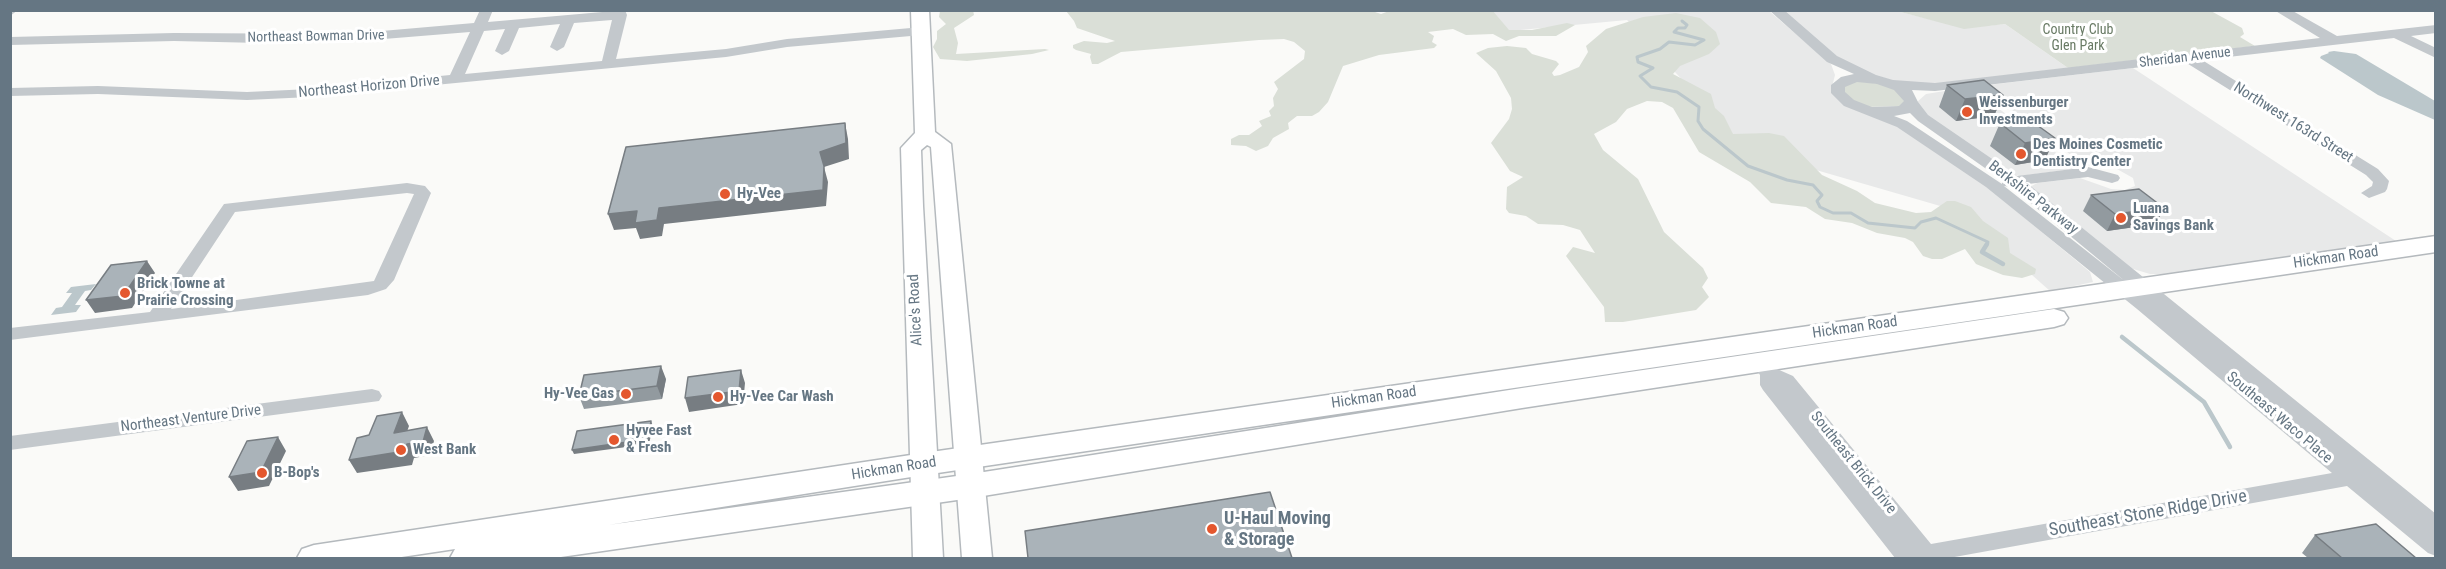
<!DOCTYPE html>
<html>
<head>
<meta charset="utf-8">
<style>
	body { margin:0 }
	#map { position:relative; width:2446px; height:569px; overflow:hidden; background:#fafaf8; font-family:"Roboto Condensed",sans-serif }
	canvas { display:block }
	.frame { position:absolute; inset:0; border:12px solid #657683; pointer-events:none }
</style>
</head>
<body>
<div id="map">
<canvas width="2446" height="569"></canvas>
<div class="frame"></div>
</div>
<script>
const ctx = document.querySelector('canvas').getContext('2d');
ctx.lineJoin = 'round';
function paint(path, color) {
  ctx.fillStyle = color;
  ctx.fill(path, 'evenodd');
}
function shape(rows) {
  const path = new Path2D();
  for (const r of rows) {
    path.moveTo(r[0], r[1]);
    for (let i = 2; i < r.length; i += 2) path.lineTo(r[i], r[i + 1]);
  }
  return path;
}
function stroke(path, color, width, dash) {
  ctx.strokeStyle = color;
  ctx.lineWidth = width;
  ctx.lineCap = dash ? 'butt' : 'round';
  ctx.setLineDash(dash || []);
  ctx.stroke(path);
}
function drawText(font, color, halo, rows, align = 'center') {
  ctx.font = font + ' "Roboto Condensed",sans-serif';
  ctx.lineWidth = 6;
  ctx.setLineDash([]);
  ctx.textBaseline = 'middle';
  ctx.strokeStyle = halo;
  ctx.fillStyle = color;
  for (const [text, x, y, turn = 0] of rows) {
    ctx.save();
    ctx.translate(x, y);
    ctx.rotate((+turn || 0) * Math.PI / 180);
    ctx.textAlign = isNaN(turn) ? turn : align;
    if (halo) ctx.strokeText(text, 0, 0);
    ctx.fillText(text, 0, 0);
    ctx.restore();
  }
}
paint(shape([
	[1480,11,1769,11,1831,64,1835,75,1832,87,1883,117,1984,184,2090,272,2093,282,2050,291,1961,212,1747,150,1627,20,1499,32],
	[1781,11,1897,11,1964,28,2005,24,2068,68,1931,84,1899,82,1866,73,1845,63],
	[2133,68,2396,241,2164,274,2150,274,2130,268,2030,187,2037,183,2080,178,2111,189,2125,190,2135,186,2133,178,2117,169,2084,165,1986,90,1988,85],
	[1964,88,1976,91,2072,165,2073,169,2020,176,2011,174,1930,120,1917,102,1926,94]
]), '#e8e9e9');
paint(shape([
	[973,10,974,15,954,28,958,43,956,54,1045,49,1049,50,1032,54,967,61,940,59,933,47,937,39,937,31,946,24,939,17,940,11],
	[1183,10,1369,10,1381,14,1392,10,1492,10,1509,30,1532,30,1567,23,1575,25,1556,36,1519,36,1506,41,1493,34,1466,35,1453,29,1428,32,1434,36,1432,42,1437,45,1434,48,1379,55,1343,66,1328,102,1319,112,1312,116,1297,116,1288,123,1289,129,1273,138,1268,146,1256,151,1246,146,1231,145,1231,139,1239,135,1249,135,1262,126,1259,121,1271,116,1269,111,1274,106,1273,98,1278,89,1274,82,1304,59,1305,51,1294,42,1284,39,1259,40,1121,52,1098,64,1092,64,1090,57,1091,54,1076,50,1073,48,1073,45,1084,41,1107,43,1115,41,1077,28,1074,21,1066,11],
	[1897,11,2211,11,2242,28,2244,34,2240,37,2255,46,2068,68,2005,24,1964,29],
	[1676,13,1700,18,1716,32,1720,44,1709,54,1680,66,1673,74,1711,94,1715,108,1724,116,1733,134,1769,133,1784,136,1822,175,1857,191,1875,203,1916,213,1931,212,1947,201,1955,201,1971,207,1983,221,2008,238,2010,253,2036,269,2035,274,2022,278,2003,275,1976,264,1965,249,1942,259,1932,259,1923,256,1913,242,1905,238,1877,233,1852,223,1825,219,1806,207,1771,203,1750,182,1699,152,1673,108,1662,102,1647,101,1627,109,1616,122,1594,134,1603,150,1638,179,1664,232,1703,268,1708,278,1702,287,1709,297,1696,310,1623,322,1605,322,1604,307,1566,256,1573,247,1595,253,1580,230,1563,225,1538,224,1526,216,1509,213,1506,209,1507,187,1523,177,1510,171,1491,143,1509,119,1512,109,1511,98,1496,71,1476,53,1488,48,1507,46,1526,48,1532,54,1556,61,1559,64,1552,73,1554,76,1560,75,1579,67,1588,52,1586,46,1606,29,1643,17],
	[1855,81,1890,85,1906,98,1902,106,1867,107,1845,96,1843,86]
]), '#dadfd7');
paint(shape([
	[2334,51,2356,54,2435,101,2435,120,2378,95,2320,58,2321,56,2329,53,2328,52],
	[96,284,91,290,85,291,75,305,81,305,76,312,51,315,56,308,62,307,72,293,66,293,71,287]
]), '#bbc7cb');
stroke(shape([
	[1682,21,1687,25,1685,28,1678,28,1674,32,1704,40,1695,45,1669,42,1660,49,1637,57,1638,62,1653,68,1640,76,1651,87,1677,92,1699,107,1698,121,1703,129,1748,166,1787,180,1813,185,1822,195,1817,201,1820,207,1833,213,1851,213,1868,223,1915,228,1921,222,1936,218,1988,242,1986,246]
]), '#bbc7cb', 3);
stroke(shape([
	[1987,244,1982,252,2003,264],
	[2122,337,2204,402,2230,447]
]), '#bbc7cb', 4.5);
const major = shape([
	[911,10,929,10,935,132,951,144,992,558,962,558,931,147,927,145,921,150,923,206,943,558,913,558,901,148,915,133,911,10]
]);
const highway = shape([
	[2436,236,2436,252,924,475,608,525,971,474,1522,388,2054,309,2064,312,2068,318,2064,324,2054,327,1522,408,971,498,554,558,450,558,455,549,395,558,297,558,302,549,314,545,924,453,2436,236]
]);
stroke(major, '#b5babe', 3);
stroke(highway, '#b4b9bd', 3);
paint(shape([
	[10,10,18,10,10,16,10,10],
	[480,10,493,10,488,22,625,10,627,15,616,59,726,49,787,39,922,27,929,31,922,35,787,47,726,57,310,97,247,100,98,94,10,96,10,88,98,86,247,92,310,89,450,75,470,32,347,42,261,43,174,41,10,45,10,37,174,33,347,34,474,23,480,10],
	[612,20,602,61,465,74,484,31,505,29,495,51,502,55,509,51,519,28,560,24,550,47,557,51,564,47,574,23,612,20],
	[1769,10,1784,10,1837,56,1876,75,1893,80,1935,83,2320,38,2274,10,2291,10,2337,36,2436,25,2436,33,2411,36,2436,48,2436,58,2394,38,2202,60,2378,169,2389,181,2387,189,2385,192,2369,198,2361,193,2372,186,2373,182,2366,175,2185,62,1935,91,1912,90,1918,102,1928,115,2017,176,2088,167,2118,175,2120,178,2118,181,2112,183,2088,177,2028,184,2436,514,2436,556,2428,553,2347,486,1949,558,1895,558,1763,390,1760,385,1760,375,1751,362,1754,357,1761,356,1768,357,1777,369,1793,376,1931,544,2332,473,2137,309,1986,187,1897,127,1844,106,1831,93,1831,85,1841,77,1854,74,1827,62,1769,10],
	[1857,82,1877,84,1894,90,1904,101,1899,106,1872,107,1854,100,1845,92,1845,87,1857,82],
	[1910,113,1918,121,2002,180,2002,184,1907,121,1894,116,1910,113],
	[2004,186,2011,187,2126,282,2004,186],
	[407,183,425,186,431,193,394,280,386,289,368,295,10,340,10,328,150,312,224,204,407,183],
	[407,193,414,194,374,281,171,309,235,212,407,193],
	[372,389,379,391,382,396,379,401,10,450,10,436,372,389]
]), '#c3c8cc');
paint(major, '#fff');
paint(highway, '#fff');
paint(shape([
	[1947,85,2003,95,1994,116,1956,121,1939,107],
	[2030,120,2045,160,2015,165,1990,146,2000,123],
	[2091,195,2164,208,2156,224,2107,231,2083,211],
	[666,379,662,399,584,409,579,396],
	[2315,535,2416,558,2308,558,2302,553]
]), '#929a9f');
paint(shape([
	[2003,95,1994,116,1956,121,1965,99],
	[845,123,848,139,849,159,824,167,828,182,826,206,664,224,662,236,640,239,636,228,614,230,608,214,659,208,820,152],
	[2055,138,2045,160,2015,165,2025,143],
	[2164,208,2156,224,2107,231,2115,214],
	[147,261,155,273,132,308,95,313,86,300],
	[661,366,666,379,662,399,657,386],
	[741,370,745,383,743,404,689,412,685,398],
	[402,412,409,426,402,446,394,433],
	[651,421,653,426,649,444,574,454,572,450],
	[427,427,434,441,430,455,414,458,412,465,357,473,349,460,407,444],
	[278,437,286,451,269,486,238,491,229,477]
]), '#777d82');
const building = shape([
	[1984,80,2003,95,1965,99,1947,85,1984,80],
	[2030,120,2055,138,2025,143,2000,123,2030,120],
	[845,123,846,143,820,152,824,166,823,190,659,208,657,220,635,223,637,211,608,214,626,147,845,123],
	[2139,189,2164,208,2115,214,2091,195,2139,189],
	[147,261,123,296,86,300,111,265,147,261],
	[661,366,657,386,579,396,584,375,661,366],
	[741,370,739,391,685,398,688,377,741,370],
	[402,412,394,433,427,427,423,442,407,444,405,451,349,460,357,438,369,435,377,416,402,412],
	[651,421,648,439,572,450,577,431,651,421],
	[278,437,261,472,229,477,247,441,278,437],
	[1270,492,1292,558,1028,558,1025,531,1270,492],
	[2376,524,2416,558,2342,558,2315,535,2376,524]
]);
paint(building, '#aab3b9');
stroke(building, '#777d82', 1.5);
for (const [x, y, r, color] of [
	[1967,112,6,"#e4572e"],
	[2021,154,6,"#e4572e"],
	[725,194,6,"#e4572e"],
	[2121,218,6,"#e4572e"],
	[125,293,6,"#e4572e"],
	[626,394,6,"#e4572e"],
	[718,397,6,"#e4572e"],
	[614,440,6,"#e4572e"],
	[401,450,6,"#e4572e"],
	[262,473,6,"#e4572e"],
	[1212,529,6,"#e4572e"]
]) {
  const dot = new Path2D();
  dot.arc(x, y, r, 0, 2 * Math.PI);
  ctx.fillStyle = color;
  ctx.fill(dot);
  stroke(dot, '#fff', 2);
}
drawText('14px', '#687a64', '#fff', [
	["Country Club",2078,30],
	["Glen Park",2078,46]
]);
drawText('14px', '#657683', '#fff', [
	["Northeast Bowman Drive",316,37,-1],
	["Sheridan Avenue",2185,58,-7]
]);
drawText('15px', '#657683', '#fff', [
	["Northeast Horizon Drive",369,87,-5],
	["Northwest 163rd Street",2293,123,32],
	["Berkshire Parkway",2033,198,38],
	["Hickman Road",2336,258,-8],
	["Alice's Road",916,310,-93],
	["Hickman Road",1855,328,-8],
	["Hickman Road",1374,398,-8],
	["Southeast Waco Place",2279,418,40],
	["Northeast Venture Drive",191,419,-7],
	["Southeast Brick Drive",1853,463,51],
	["Hickman Road",894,469,-9]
]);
drawText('bold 15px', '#657683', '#fff', [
	["Weissenburger",1979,103],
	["Investments",1979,120],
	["Des Moines Cosmetic",2033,145],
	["Dentistry Center",2033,162],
	["Hy-Vee",737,194],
	["Luana",2133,209],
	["Savings Bank",2133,226],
	["Brick Towne at",137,284],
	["Prairie Crossing",137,301],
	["Hy-Vee Gas",614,394,"right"],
	["Hy-Vee Car Wash",730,397],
	["Hyvee Fast",626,431],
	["& Fresh",626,448],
	["West Bank",413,450],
	["B-Bop's",274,473]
], 'left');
drawText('18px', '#657683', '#fff', [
	["Southeast Stone Ridge Drive",2148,514,-10]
]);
drawText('bold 18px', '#657683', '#fff', [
	["U-Haul Moving",1224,519],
	["& Storage",1224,540]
], 'left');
</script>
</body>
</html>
